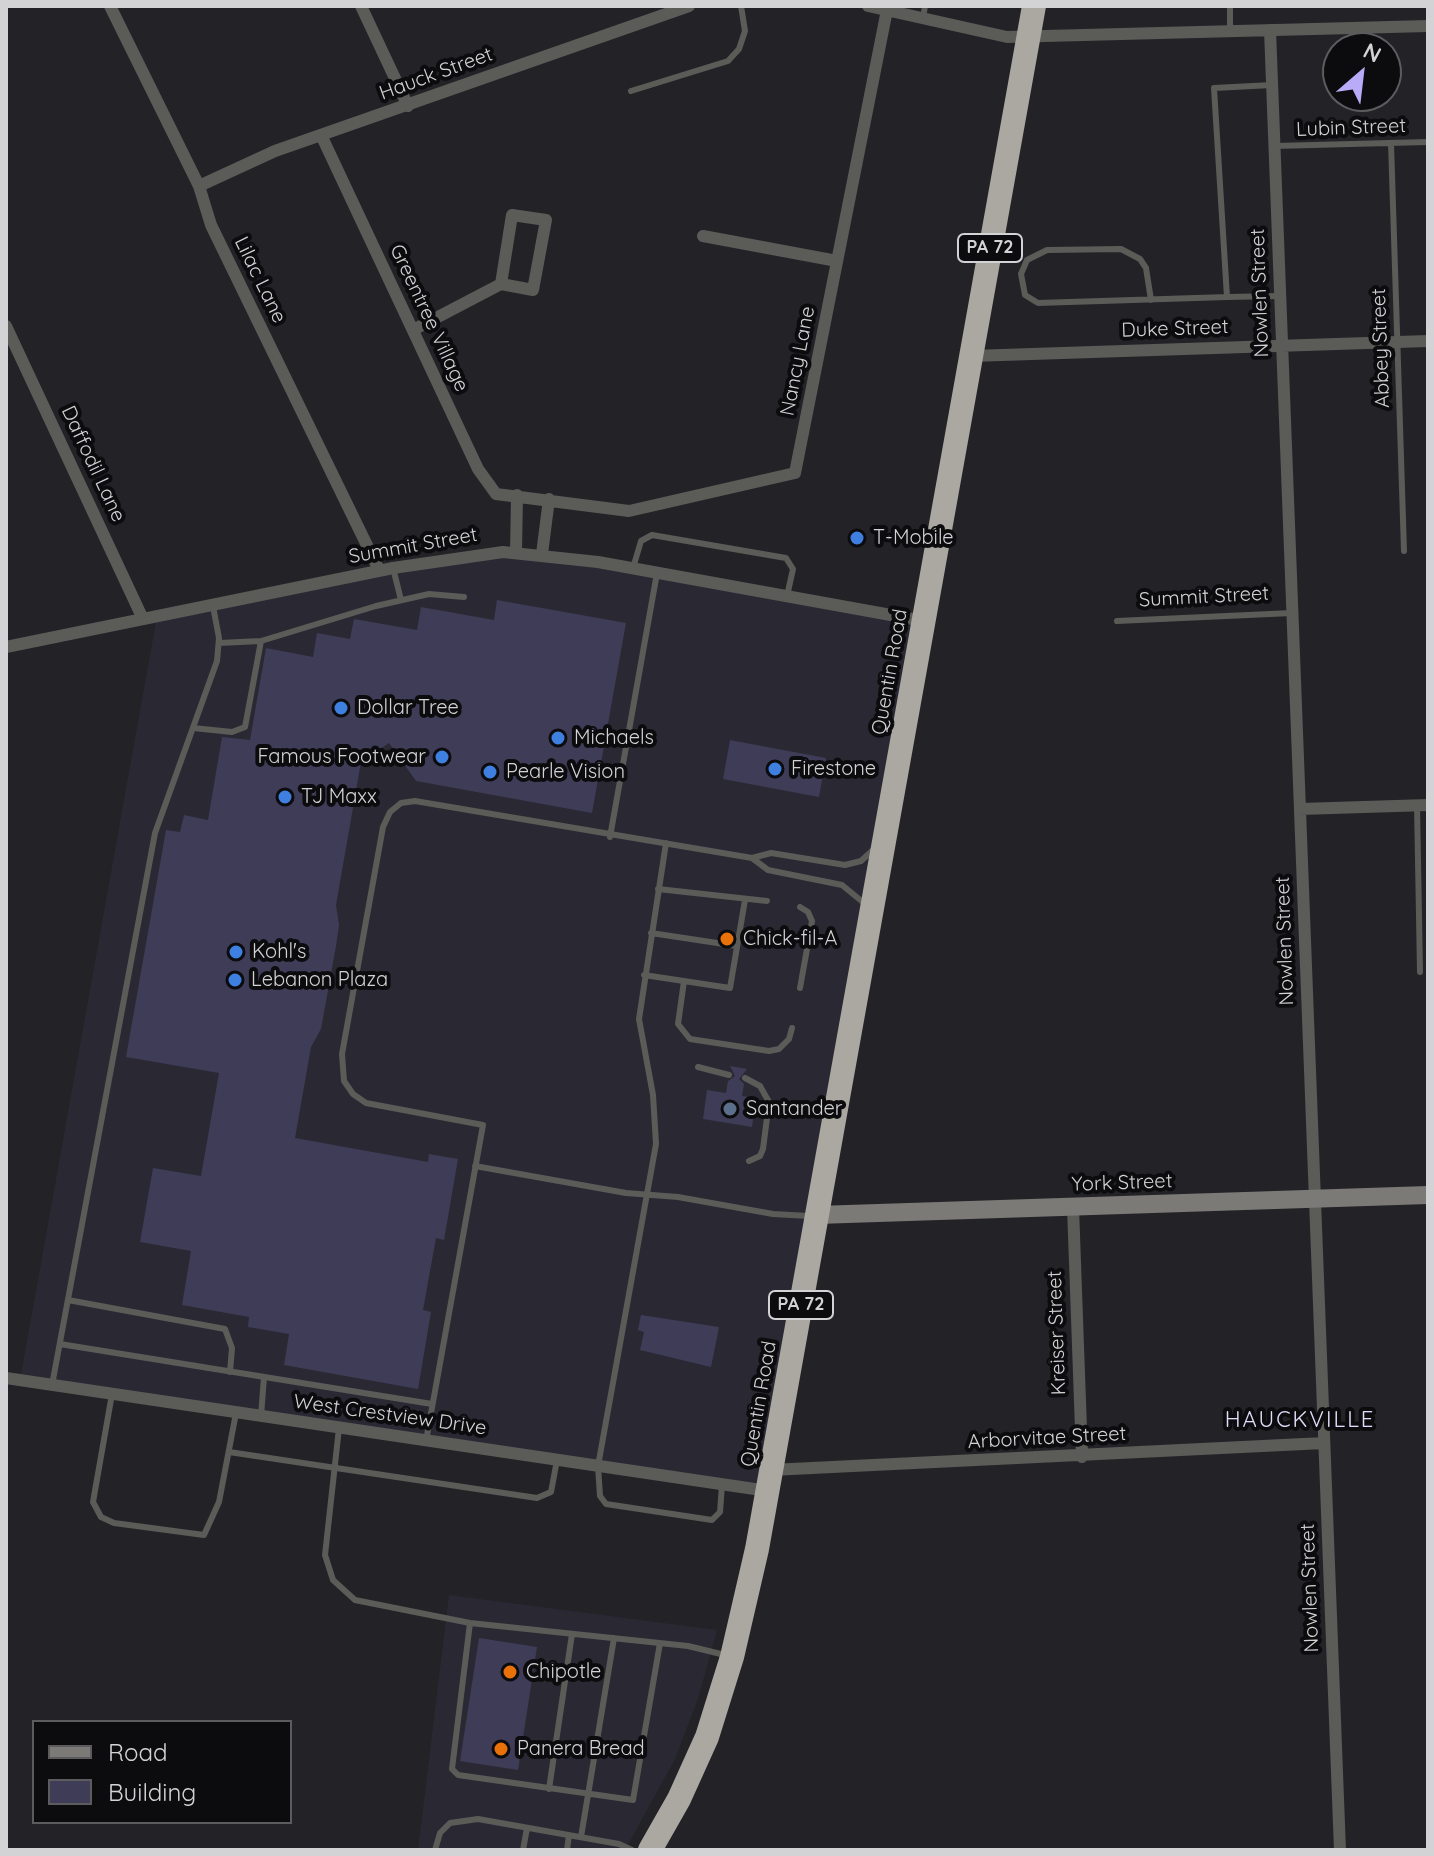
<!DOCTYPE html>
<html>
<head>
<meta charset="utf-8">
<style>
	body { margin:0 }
	#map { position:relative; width:1434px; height:1856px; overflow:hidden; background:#232227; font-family:Quicksand,sans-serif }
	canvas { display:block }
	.frame { position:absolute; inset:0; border:8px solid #d3d3d6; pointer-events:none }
	.legend { position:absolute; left:32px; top:1720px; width:260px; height:104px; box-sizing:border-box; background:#0c0c0e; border:2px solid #5c5c5e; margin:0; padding:10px 14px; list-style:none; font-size:24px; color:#d3d3d6 }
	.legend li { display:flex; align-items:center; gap:16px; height:40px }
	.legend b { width:40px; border:2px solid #5c5c5e }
	.north { position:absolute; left:1322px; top:32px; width:80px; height:80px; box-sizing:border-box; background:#0c0c0e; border:2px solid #5c5c5e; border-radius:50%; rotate:28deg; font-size:22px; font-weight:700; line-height:32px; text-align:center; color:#d3d3d6 }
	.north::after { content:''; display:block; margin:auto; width:28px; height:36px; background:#b9abf7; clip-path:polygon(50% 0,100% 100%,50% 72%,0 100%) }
</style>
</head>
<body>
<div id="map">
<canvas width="1434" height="1856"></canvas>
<div class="frame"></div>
<ul class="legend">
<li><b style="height:10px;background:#7b7a76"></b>Road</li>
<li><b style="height:22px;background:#3f3c58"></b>Building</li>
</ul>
<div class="north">N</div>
</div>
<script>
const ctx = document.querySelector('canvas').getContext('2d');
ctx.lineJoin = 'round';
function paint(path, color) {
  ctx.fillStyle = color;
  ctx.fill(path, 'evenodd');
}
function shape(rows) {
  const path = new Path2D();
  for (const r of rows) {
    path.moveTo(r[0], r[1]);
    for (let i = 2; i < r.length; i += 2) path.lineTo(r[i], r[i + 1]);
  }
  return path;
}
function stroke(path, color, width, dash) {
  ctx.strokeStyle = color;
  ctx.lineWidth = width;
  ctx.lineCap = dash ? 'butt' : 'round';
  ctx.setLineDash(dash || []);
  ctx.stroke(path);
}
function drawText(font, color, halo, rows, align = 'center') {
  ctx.font = font + ' Quicksand,sans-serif';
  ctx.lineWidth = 8;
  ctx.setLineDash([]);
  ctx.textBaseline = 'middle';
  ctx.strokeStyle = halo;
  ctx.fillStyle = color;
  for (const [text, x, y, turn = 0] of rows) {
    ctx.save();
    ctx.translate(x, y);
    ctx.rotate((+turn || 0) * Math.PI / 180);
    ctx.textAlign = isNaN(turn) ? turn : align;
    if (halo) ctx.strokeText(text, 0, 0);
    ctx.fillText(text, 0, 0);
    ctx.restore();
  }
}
paint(shape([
	[503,552,924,621,768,1491,20,1380,157,616],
	[449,1595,717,1630,698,1699,675,1759,625,1850,418,1850]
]), '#2a2833');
paint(shape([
	[497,600,626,623,592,813,416,781,389,743,361,762,336,905,339,925,336,946,321,1029,311,1047,295,1138,428,1162,429,1154,458,1159,444,1240,436,1238,423,1310,431,1312,418,1389,284,1365,289,1334,248,1327,249,1317,182,1305,191,1251,140,1242,153,1168,201,1176,219,1073,126,1057,166,830,180,832,184,815,208,820,222,737,250,740,266,648,313,657,317,633,350,639,354,619,417,630,421,607,494,620],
	[730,740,826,758,819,797,723,779],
	[730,1066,747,1069,739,1079,744,1084,742,1096,756,1098,752,1127,703,1119,707,1090,726,1093,728,1081,735,1076],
	[641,1315,719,1327,711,1367,640,1350,644,1332,638,1330],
	[479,1638,537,1647,518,1770,460,1761]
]), '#3f3c58');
stroke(shape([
	[1230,6,1230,32],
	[923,18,925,6],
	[1272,85,1214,88,1227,297,1280,296],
	[631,91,728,61,739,49,745,31,741,6],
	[1391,143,1404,551],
	[1274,146,1428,142],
	[1151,300,1146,268,1140,259,1121,249,1047,250,1027,260,1021,274,1025,295,1038,303,1227,297],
	[393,568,401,600],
	[633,568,641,541,652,535,786,558,793,569,787,596],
	[1117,621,1292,613],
	[219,643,261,641,376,606,429,594,464,597],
	[193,728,232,732,245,727,261,641],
	[1417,805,1420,972],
	[610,837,657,573],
	[666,843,639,1019,653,1095,656,1144,598,1466,600,1496,606,1504,712,1520,720,1512,722,1485],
	[752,858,771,853,845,865,861,861,873,850],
	[658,889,767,901],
	[800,907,808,912,812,921,800,988],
	[651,933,737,946],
	[644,975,730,988,745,900],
	[684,981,678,1024,690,1039,769,1051,779,1049,789,1039,792,1028],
	[698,1067,729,1075],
	[745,1078,760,1086,769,1102,763,1149,760,1156,749,1161],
	[475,1166,626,1193,678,1197,773,1214,809,1216],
	[68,1300,225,1329,232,1348,230,1372],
	[60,1344,432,1404],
	[52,1385,155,833,217,661,219,638,213,606],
	[112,1394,93,1502,101,1517,114,1523,204,1535,219,1502,236,1413],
	[261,1416,264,1377],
	[339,1428,325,1555,333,1580,355,1600,470,1623,688,1646,725,1655],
	[426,1441,483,1125,366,1103,353,1094,344,1081,342,1054,383,827,390,812,401,803,415,801,752,858,768,870,842,885,864,903],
	[229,1452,537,1498,551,1492,557,1460],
	[470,1623,452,1769,458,1775,633,1800,660,1643],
	[549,1789,572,1634],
	[581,1837,614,1638],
	[435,1850,440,1833,450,1823,478,1819,619,1844,632,1850],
	[523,1850,527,1828],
	[567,1850,569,1835]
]), '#5b5b58', 6);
stroke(shape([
	[110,6,199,186,211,225,379,570],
	[361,6,408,106],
	[868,6,1007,37,1428,26],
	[1270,30,1340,1850],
	[322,137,478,469,496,494,629,511,795,473,887,10],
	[199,186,275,151,689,6],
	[703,236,837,261],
	[6,326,143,619],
	[413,330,501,284,533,290,546,220,512,215,501,284],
	[971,356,1428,341],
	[516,553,517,495],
	[542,554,549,499],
	[6,647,393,568,503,552,598,562,924,621],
	[1300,809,1428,805],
	[1073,1207,1082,1457],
	[6,1378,768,1491],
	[771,1470,1324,1443]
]), '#5b5b58', 12);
stroke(shape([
	[817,1215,1428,1195]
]), '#7b7a76', 18);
stroke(shape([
	[650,1850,679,1799,707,1737,732,1657,757,1549,1034,6]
]), '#aaa8a1', 24);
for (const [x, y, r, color] of [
	[857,538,8,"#3f7fe0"],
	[341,708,8,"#3f7fe0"],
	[558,738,8,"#3f7fe0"],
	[442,757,8,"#3f7fe0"],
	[775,769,8,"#3f7fe0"],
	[490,772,8,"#3f7fe0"],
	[285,797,8,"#3f7fe0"],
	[727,939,8,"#e8710a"],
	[236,952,8,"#3f7fe0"],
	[235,980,8,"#3f7fe0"],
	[730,1109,8,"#5c6f8a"],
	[510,1672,8,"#e8710a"],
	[501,1749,8,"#e8710a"]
]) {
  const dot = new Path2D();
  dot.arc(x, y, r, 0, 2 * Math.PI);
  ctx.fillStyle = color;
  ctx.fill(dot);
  stroke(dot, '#0c0c0e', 3);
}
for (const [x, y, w] of [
	[990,248,64],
	[801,1305,64]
]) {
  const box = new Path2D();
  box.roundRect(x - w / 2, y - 14, w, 28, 6);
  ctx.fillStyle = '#0c0c0e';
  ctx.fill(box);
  stroke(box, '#d3d3d6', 2);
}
drawText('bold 18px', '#d3d3d6', null, [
	["PA 72",990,248],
	["PA 72",801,1305]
]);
drawText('20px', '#d3d3d6', '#0c0c0e', [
	["Hauck Street",436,74,-20],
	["Lubin Street",1351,128,-2],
	["Lilac Lane",260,280,64],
	["Nowlen Street",1260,293,-92],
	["Greentree Village",429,318,65],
	["Duke Street",1175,329,-2],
	["Abbey Street",1381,348,-92],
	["Nancy Lane",798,361,-79],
	["Daffodil Lane",93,464,65],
	["Summit Street",413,546,-10],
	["Summit Street",1204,597,-3],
	["Quentin Road",890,672,-80],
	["Nowlen Street",1285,941,-92],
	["York Street",1122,1183,-2],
	["Kreiser Street",1057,1333,-92],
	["Quentin Road",759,1404,-80],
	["West Crestview Drive",390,1415,8],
	["Arborvitae Street",1047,1438,-3],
	["Nowlen Street",1310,1588,-92]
]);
drawText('20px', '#d3d3d6', '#0c0c0e', [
	["T-Mobile",873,538],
	["Dollar Tree",357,708],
	["Michaels",574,738],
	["Famous Footwear",426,757,"right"],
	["Firestone",791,769],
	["Pearle Vision",506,772],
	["TJ Maxx",301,797],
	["Chick-fil-A",743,939],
	["Kohl's",252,952],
	["Lebanon Plaza",251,980],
	["Santander",746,1109],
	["Chipotle",526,1672],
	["Panera Bread",517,1749]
], 'left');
ctx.letterSpacing = '2px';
drawText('22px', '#e1dcfa', '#0c0c0e', [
	["HAUCKVILLE",1300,1420]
]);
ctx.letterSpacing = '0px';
</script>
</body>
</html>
